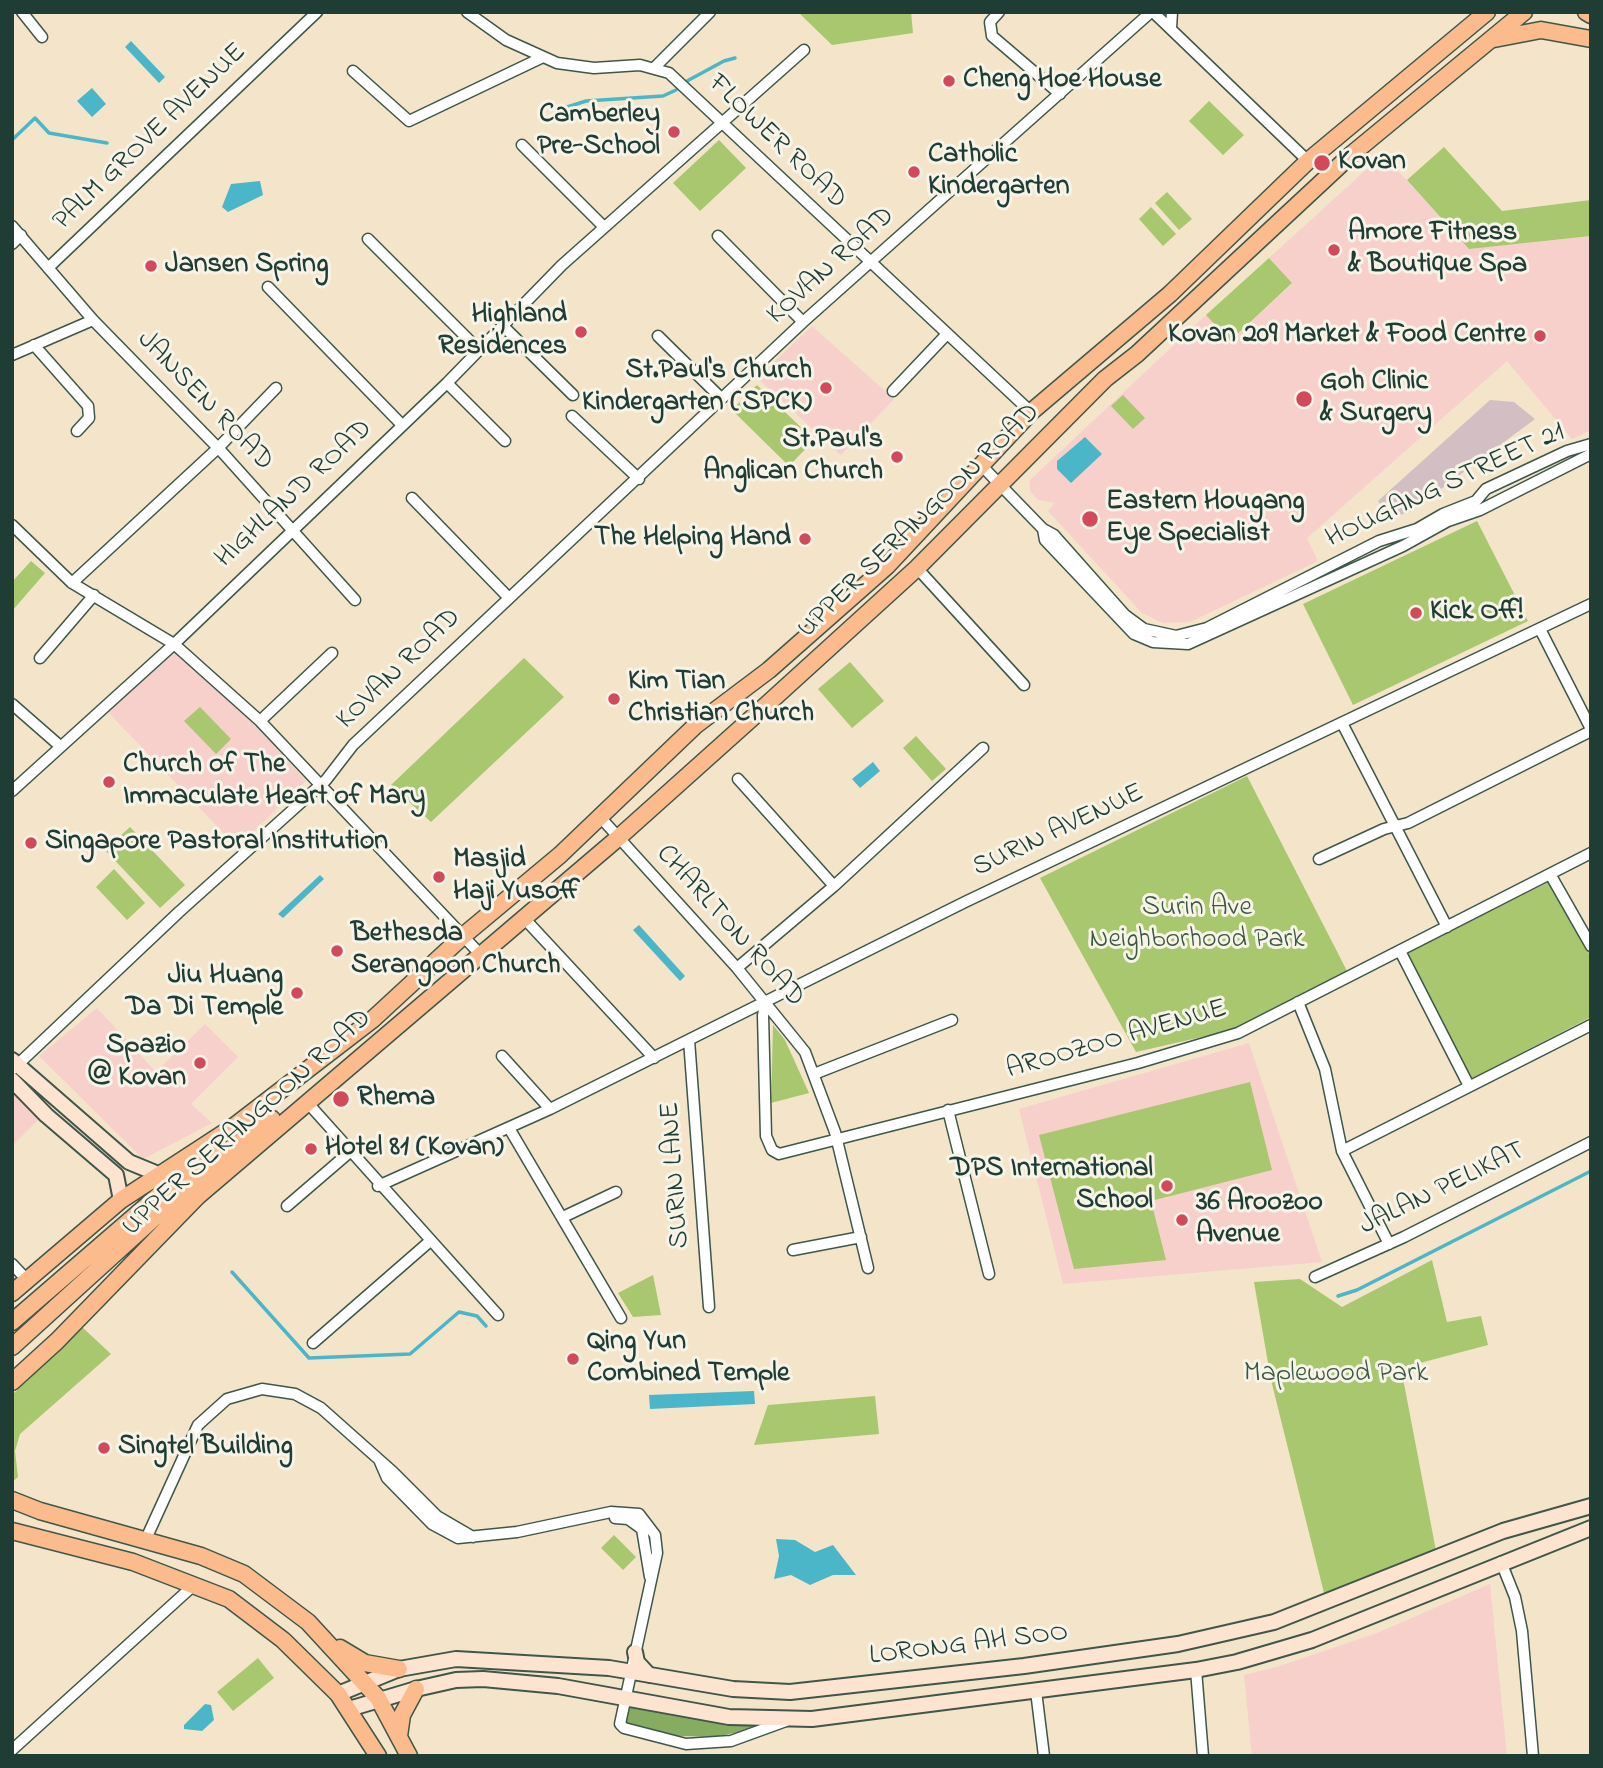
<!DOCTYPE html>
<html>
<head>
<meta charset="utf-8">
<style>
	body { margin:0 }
	#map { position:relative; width:1603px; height:1768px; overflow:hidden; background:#f3e4ca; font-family:"Indie Flower",sans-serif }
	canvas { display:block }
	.frame { position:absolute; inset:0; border:14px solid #1f3d34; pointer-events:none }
</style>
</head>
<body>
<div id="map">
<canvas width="1603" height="1768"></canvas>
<div class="frame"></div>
</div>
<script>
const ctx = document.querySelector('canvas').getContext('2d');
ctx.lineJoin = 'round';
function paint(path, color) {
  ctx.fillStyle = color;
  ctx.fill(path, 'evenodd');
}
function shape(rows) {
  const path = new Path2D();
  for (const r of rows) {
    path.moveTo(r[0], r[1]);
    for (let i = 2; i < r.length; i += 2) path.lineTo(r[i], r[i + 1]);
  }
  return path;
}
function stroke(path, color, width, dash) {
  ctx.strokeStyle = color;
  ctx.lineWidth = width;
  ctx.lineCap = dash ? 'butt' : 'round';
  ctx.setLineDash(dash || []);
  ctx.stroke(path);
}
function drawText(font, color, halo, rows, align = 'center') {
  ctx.font = font + ' "Indie Flower",sans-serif';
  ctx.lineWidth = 6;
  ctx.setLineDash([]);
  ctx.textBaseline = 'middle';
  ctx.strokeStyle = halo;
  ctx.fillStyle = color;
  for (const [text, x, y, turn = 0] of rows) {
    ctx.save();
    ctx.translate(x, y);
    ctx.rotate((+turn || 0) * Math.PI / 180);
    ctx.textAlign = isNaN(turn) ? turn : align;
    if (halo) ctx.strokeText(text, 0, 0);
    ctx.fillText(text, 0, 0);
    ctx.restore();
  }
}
paint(shape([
	[1391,163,1469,249,1591,236,1591,430,1572,439,1507,361,1307,538,1318,561,1190,622,1163,623,1142,613,1048,511,1055,503,1038,500,1030,491,1030,480,1206,315,1230,341,1292,284,1269,258,1367,169],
	[812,326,894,399,841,455,757,378],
	[174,647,251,720,306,781,237,847,107,711],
	[97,1008,156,1072,205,1024,238,1057,191,1104,212,1123,143,1159,39,1056],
	[1249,1043,1322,1262,1063,1284,1019,1109],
	[12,1082,41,1117,12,1146],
	[1490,1584,1507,1756,1252,1756,1244,1675,1277,1667,1377,1633]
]), '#f7d0cc');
paint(shape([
	[1490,400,1514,402,1535,419,1410,512,1389,518,1378,501]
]), '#d2bec3');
paint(shape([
	[798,12,911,12,913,33,832,45],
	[1209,101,1244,135,1223,155,1189,121],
	[719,140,746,168,700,211,673,183],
	[1444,147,1502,211,1591,200,1591,236,1469,249,1407,180],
	[1167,192,1192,219,1179,230,1155,203],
	[1151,207,1176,234,1163,246,1139,219],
	[1269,258,1292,283,1230,341,1206,315],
	[757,385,814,440,789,466,732,410],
	[1123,395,1145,418,1133,429,1111,406],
	[1477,521,1528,621,1353,705,1303,604],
	[31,561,45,573,12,611,12,582],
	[524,658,564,697,431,822,391,785],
	[850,662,884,701,852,728,818,689],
	[200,707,231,739,216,754,184,721],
	[916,736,946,769,932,781,903,748],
	[1247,776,1347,971,1237,1029,1136,1052,1040,878],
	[130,827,185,885,160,908,105,850],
	[114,869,145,903,127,920,96,887],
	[1551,881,1591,957,1591,1017,1471,1079,1407,953],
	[773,1025,785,1040,809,1093,771,1103],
	[1250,1082,1272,1170,1151,1201,1166,1260,1074,1269,1039,1135],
	[1432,1260,1447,1322,1481,1316,1488,1345,1401,1368,1437,1556,1326,1601,1271,1380,1254,1282,1300,1279,1342,1307],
	[653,1275,661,1315,633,1317,618,1293],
	[82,1327,111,1354,20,1434,15,1451,18,1477,12,1482,12,1395],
	[875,1396,879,1434,754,1445,768,1405],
	[614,1535,636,1557,623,1570,601,1548],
	[258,1658,274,1678,233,1711,217,1692]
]), '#a8c76f');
paint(shape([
	[628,1705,724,1724,754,1723,754,1729,714,1737,679,1736,628,1724,625,1721]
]), '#86ac62');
paint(shape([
	[131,41,165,77,159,83,125,47],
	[92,88,106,104,92,117,77,101],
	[260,181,263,195,228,212,222,207,231,184],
	[1085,437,1102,454,1071,483,1057,469,1057,461],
	[873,762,880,771,860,788,852,779],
	[320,875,324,879,283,918,278,914],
	[639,925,685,976,680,981,633,930],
	[754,1391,755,1404,650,1409,649,1395],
	[776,1539,795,1540,815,1552,833,1545,856,1575,833,1575,810,1585,791,1575,774,1579,779,1556],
	[205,1704,211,1705,214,1720,202,1731,184,1729,184,1725]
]), '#4cb6c9');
stroke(shape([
	[687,81,724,61,735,58],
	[558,110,586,101,663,96,676,90],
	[12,140,35,118,49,133,107,143],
	[232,1272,309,1358,410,1354,459,1312,477,1316,486,1326],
	[1338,1296,1357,1290,1591,1171]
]), '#4cb6c9', 3.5);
const street = shape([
	[22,12,42,37],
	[467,12,506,40,557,63,594,68,640,65,669,73,1031,412],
	[999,12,990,22,992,36,1060,94],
	[1153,12,1308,161],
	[1171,28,1172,12],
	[655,67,710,12],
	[353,71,409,121,541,58],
	[522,145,604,227],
	[12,226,93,320,222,452,355,600],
	[718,236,803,322],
	[368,239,478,349],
	[12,244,21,235],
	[48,268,317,12],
	[268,287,402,425],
	[502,325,573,395],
	[658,336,721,398],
	[34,345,88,406,89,418,77,431],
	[12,355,93,320],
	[447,383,505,441],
	[893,391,947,334],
	[572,416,639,479],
	[980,464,1043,529,1054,535,1125,615,1144,629,1176,636,1207,628,1379,541,1417,529,1443,514,1476,501,1486,489,1567,451,1591,444],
	[412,498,509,598],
	[12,525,72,583,174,644,260,721,480,954],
	[1043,529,1045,540,1134,634,1153,642,1188,644,1403,546,1448,521,1480,510,1591,454],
	[917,568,1024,685],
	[72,583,218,448,276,388],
	[1540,629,1591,729],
	[40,658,94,595],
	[12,704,60,746],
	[260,721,332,653],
	[1342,723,1447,927],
	[738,779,834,886],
	[12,791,172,646,447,383,562,265,804,50],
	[601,818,737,968,805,1052,835,1132,868,1268],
	[1319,859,1384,829,1408,823,1591,731],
	[1550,874,1591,946],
	[523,917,654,1058],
	[1400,951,1469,1086],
	[737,968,834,886,983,748],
	[766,1002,763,1015,766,1136,772,1150,779,1154,1138,1063,1238,1033,1591,853],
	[1298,1002,1325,1069,1342,1151,1389,1244],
	[689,1040,709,1307],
	[502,1056,550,1109],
	[13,1069,179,912,326,780,353,745,803,322,1151,12],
	[814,1074,952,1020],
	[306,1101,498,1315],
	[948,1110,989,1274],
	[509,1128,621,1318],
	[1342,1151,1591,1025],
	[378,1186,550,1109,965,902,1591,604],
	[287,1206,351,1151],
	[563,1217,616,1192],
	[793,1250,861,1237],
	[12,1264,27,1280],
	[1315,1277,1404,1237,1591,1142],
	[313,1343,429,1242],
	[380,1462,387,1478,432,1524,458,1538,517,1532,611,1512,639,1514,655,1535,657,1553,620,1724,624,1728,686,1744,731,1741,786,1721],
	[615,1518,628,1519,642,1529,650,1577],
	[145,1541,198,1425,227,1399,262,1389,295,1394,321,1408,393,1472,437,1516,473,1537],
	[1501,1562,1515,1597,1522,1631,1533,1756],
	[1196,1670,1203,1756],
	[1036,1691,1044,1756],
	[12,1750,194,1585]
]);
const secondary = shape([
	[12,1060,129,1162,158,1174],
	[12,1080,46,1115,116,1175,121,1200],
	[635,1652,637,1662,649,1675],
	[338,1694,399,1669,456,1659,609,1668,733,1689,790,1692,1024,1666,1178,1644,1274,1622,1503,1531,1591,1506],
	[349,1709,416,1689,456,1680,483,1679,558,1686,729,1717,812,1719,1196,1670,1237,1662,1312,1640,1591,1528]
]);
const primary = shape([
	[1586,12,1591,15],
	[1494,39,1541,30,1591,39],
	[12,1293,121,1200,233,1127,372,1020,463,936,560,855,696,725,769,670,887,566,1031,412,1170,294,1308,161,1487,12],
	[12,1322,217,1145],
	[12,1347,229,1150,272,1119],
	[12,1382,57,1341,198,1196,618,838,752,718,917,568,1105,379,1137,354,1352,154,1524,12],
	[12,1500,40,1511,201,1556,244,1574,308,1622,378,1698,409,1756],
	[12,1531,133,1562,229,1599,283,1640,338,1694,378,1756],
	[340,1648,365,1663,399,1669],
	[399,1736,402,1715,416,1689]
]);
stroke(street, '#3f564a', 13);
stroke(secondary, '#3f564a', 18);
stroke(primary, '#3f564a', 19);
stroke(street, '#fff', 10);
stroke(secondary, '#fde4d1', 14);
stroke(primary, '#fbbb8c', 16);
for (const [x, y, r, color] of [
	[949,81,7,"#d1495b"],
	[674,132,7,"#d1495b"],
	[1322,163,9,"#d1495b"],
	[914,172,7,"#d1495b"],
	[1334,250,7,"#d1495b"],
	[151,266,7,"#d1495b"],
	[581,332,7,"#d1495b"],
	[1540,336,7,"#d1495b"],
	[826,388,7,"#d1495b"],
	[1304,399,9,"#d1495b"],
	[897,457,7,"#d1495b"],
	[1090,519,9,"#d1495b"],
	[805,539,7,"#d1495b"],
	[1416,613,7,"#d1495b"],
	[614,699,7,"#d1495b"],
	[109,782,7,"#d1495b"],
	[31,843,7,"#d1495b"],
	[439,877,7,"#d1495b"],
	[337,951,7,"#d1495b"],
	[297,993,7,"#d1495b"],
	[200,1063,7,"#d1495b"],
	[341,1099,9,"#d1495b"],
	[311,1149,7,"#d1495b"],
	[1167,1186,7,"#d1495b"],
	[1182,1220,7,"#d1495b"],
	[573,1359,7,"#d1495b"],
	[104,1448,7,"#d1495b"]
]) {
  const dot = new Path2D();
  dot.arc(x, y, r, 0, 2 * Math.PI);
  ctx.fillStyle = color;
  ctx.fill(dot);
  stroke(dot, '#f7f3e8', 2.5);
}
drawText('bold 28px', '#1f3d34', '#f7f3e8', [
	["Cheng Hoe House",963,81],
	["Camberley",660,116,"right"],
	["Pre-School",660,148,"right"],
	["Catholic",928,156],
	["Kindergarten",928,188],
	["Kovan",1338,163],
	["Amore Fitness",1348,234],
	["& Boutique Spa",1348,266],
	["Jansen Spring",165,266],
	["Highland",567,316,"right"],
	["Residences",567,348,"right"],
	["Kovan 209 Market & Food Centre",1526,336,"right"],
	["St.Paul's Church",812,372,"right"],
	["Kindergarten (SPCK)",812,404,"right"],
	["Goh Clinic",1320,383],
	["& Surgery",1320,415],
	["St.Paul's",883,441,"right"],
	["Anglican Church",883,473,"right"],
	["Eastern Hougang",1106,503],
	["Eye Specialist",1106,535],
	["The Helping Hand",791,539,"right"],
	["Kick Off!",1430,613],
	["Kim Tian",628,683],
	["Christian Church",628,715],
	["Church of The",123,766],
	["Immaculate Heart of Mary",123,798],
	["Singapore Pastoral Institution",45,843],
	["Masjid",453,861],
	["Haji Yusoff",453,893],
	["Bethesda",351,935],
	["Serangoon Church",351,967],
	["Jiu Huang",283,977,"right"],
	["Da Di Temple",283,1009,"right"],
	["Spazio",186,1047,"right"],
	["@ Kovan",186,1079,"right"],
	["Rhema",357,1099],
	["Hotel 81 (Kovan)",325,1149],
	["DPS International",1153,1170,"right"],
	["School",1153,1202,"right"],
	["36 Aroozoo",1196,1204],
	["Avenue",1196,1236],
	["Qing Yun",587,1343],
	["Combined Temple",587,1375],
	["Singtel Building",118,1448]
], 'left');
drawText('28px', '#1f3d34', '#f7f3e8', [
	["PALM GROVE AVENUE",151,138,-44],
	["FLOWER ROAD",776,143,44],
	["KOVAN ROAD",832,267,-42],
	["JANSEN ROAD",204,402,46],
	["HOUGANG STREET 21",1446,487,-25],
	["HIGHLAND ROAD",295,495,-43],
	["UPPER SERANGOON ROAD",920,522,-44],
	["KOVAN ROAD",400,670,-44],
	["SURIN AVENUE",1059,832,-25],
	["CHARLTON ROAD",729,927,48],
	["AROOZOO AVENUE",1117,1041,-16],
	["UPPER SERANGOON ROAD",248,1124,-42],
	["SURIN LANE",677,1175,-94],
	["JALAN PELIKAT",1443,1190,-26],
	["LORONG AH SOO",969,1646,-7]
]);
drawText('28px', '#3a5940', '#f7f3e8', [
	["Surin Ave",1197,909],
	["Neighborhood Park",1197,941],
	["Maplewood Park",1336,1375]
]);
</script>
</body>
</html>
